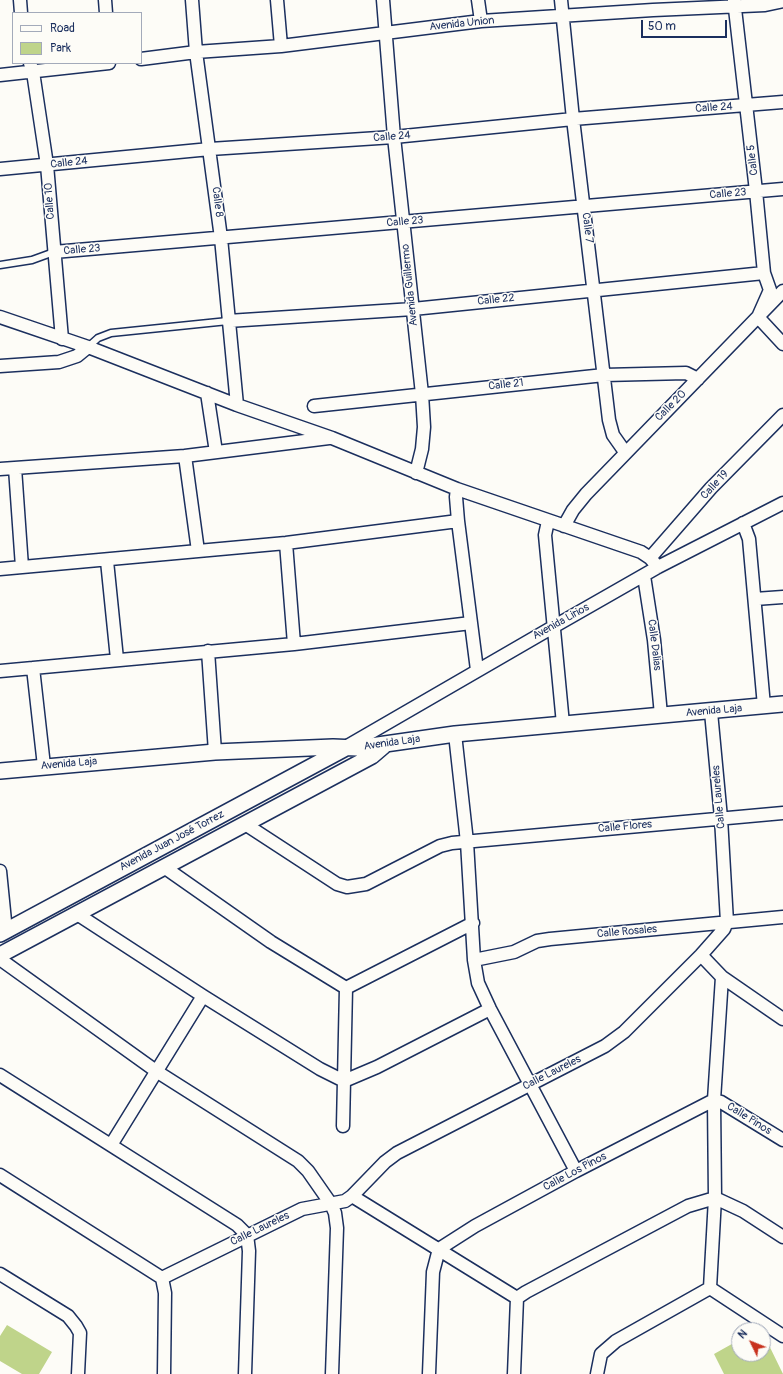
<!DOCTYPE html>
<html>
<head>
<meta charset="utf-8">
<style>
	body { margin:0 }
	#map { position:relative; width:783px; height:1374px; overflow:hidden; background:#fdfcf7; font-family:Pangolin,sans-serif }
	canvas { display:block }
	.legend { position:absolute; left:12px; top:12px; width:130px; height:52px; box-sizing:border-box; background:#fdfcf7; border:1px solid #a3aaba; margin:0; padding:5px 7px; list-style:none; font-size:12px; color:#1b2f5e }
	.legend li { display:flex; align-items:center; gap:8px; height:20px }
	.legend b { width:20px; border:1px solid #a3aaba }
	.north { position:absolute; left:731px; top:1322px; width:40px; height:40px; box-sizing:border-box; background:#fdfcf7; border:1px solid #a3aaba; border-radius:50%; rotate:313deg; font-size:11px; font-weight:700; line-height:16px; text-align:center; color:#1b2f5e }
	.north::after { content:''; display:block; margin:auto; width:14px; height:18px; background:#c8321e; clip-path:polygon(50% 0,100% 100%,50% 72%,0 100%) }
	.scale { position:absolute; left:641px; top:20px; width:86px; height:18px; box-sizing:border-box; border:2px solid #1b2f5e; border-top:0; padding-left:5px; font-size:12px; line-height:14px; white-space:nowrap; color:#1b2f5e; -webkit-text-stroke:3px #fdfcf7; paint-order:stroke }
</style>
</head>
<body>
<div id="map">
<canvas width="783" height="1374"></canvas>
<ul class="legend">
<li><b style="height:5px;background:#fdfcf7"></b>Road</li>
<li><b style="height:11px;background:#bfd48a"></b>Park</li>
</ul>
<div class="north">N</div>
<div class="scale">50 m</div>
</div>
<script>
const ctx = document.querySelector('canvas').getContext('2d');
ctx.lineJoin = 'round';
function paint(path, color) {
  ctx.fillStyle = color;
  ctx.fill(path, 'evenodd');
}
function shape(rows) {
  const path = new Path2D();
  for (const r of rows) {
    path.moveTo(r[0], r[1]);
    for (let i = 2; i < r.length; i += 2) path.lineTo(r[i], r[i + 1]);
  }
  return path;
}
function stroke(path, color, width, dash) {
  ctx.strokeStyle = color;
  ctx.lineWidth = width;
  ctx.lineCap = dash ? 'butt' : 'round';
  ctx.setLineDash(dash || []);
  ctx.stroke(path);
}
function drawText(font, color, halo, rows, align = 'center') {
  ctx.font = font + ' Pangolin,sans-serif';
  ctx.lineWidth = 3;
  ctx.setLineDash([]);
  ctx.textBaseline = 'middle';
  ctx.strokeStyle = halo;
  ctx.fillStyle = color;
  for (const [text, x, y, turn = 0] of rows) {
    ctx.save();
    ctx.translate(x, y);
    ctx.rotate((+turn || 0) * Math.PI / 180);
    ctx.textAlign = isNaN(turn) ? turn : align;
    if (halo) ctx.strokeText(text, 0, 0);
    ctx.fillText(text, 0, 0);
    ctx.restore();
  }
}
paint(shape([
	[7,1325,52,1352,39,1374,22,1374,0,1361,0,1336],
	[763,1333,783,1374,724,1374,714,1354,739,1340,739,1354,763,1354]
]), '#bfd48a');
const service = shape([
	[0,265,32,260,54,252],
	[88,347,98,338,111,333,228,321]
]);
const minor = shape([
	[20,0,21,13],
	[105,0,106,13],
	[192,0,196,52,221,238,237,405],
	[277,0,281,46],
	[383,0,394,137,422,394,424,427,422,449,416,473],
	[478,0,481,21],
	[561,0,573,119,609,420,613,435,625,452],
	[734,0,756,191,764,273,770,290,758,317,783,344],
	[141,59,196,52,281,46,481,21,653,10,765,5,783,1],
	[30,63,33,72,47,165,62,339],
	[0,75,109,63],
	[0,169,210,149,394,137,573,119,783,102],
	[54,252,783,189],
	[0,317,88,347,237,405,332,438,457,489,641,552,650,558,658,567],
	[228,321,413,309,764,273],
	[0,366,59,362,77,356,88,347],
	[207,393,216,452],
	[314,406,604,375,686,373,698,379],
	[185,456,198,551],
	[15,468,22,567],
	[0,469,185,456,329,438],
	[457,489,456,497,458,521,477,670],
	[548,521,545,535,563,724],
	[743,523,749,539,764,706],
	[564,526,573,510,586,494,783,291],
	[286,543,294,644],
	[650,558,711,488,783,415],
	[107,561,117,659],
	[0,569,286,543,458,521],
	[644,576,654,640,661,715],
	[755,599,783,597],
	[208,651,215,752],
	[33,668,44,766],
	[0,671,294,644,471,623],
	[455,734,467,842,474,960,478,983,490,1009,576,1171],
	[344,748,553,627,658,567,783,503],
	[245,824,337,884,347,887,366,884,440,846,452,843,783,813],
	[164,867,271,942,346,988,473,923],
	[0,871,6,931],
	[77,914,203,996,320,1069,344,1081,377,1067,490,1009],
	[701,955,722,977,783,1019],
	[0,959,156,1071,298,1161,308,1171,331,1204,335,1213,337,1228,332,1374],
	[474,960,514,952,537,941,550,939,783,917],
	[0,1075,237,1225,247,1235,249,1251,245,1374],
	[714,1100,721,1102,783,1140],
	[343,1126,346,988],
	[111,1145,203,996],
	[0,1175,162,1278,165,1293,164,1374],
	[352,1196,517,1298],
	[0,1274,68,1316,76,1326,80,1333,78,1374],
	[162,1278,302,1209,345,1201,352,1196,385,1162,397,1153,605,1046,624,1032,701,955,724,929,727,922,721,818,711,712],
	[710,1288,715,1198,714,1100,722,977],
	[710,1288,783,1336],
	[429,1374,433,1272,439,1249,475,1226,576,1171,714,1100],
	[514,1374,517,1298,526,1292,688,1206,715,1198,743,1211,783,1237],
	[597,1374,601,1354,616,1341,710,1288]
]);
const tertiary = shape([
	[0,771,215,752,333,747,357,748,455,734,783,704],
	[0,934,344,749],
	[0,955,372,756,386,744]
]);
stroke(service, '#1b2f5e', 9);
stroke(minor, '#1b2f5e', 15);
stroke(tertiary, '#1b2f5e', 18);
stroke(service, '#fdfcf7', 6);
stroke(minor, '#fdfcf7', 12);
stroke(tertiary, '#fdfcf7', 15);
drawText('11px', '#1b2f5e', '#fdfcf7', [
	["Avenida Union",462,24,-6],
	["Calle 24",714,108,-4],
	["Calle 24",392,137,-5],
	["Calle 5",753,160,-97],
	["Calle 24",69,163,-6],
	["Calle 23",728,194,-5],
	["Calle 10",50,201,-94],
	["Calle 8",217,202,83],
	["Calle 23",405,222,-5],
	["Calle 7",587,228,83],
	["Calle 23",82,250,-5],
	["Avenida Guillermo",410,285,-96],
	["Calle 22",496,300,-6],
	["Calle 21",506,385,-6],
	["Calle 20",671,406,-45],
	["Calle 19",715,485,-47],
	["Avenida Lirios",561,622,-29],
	["Calle Dalias",654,645,83],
	["Avenida Laja",714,711,-5],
	["Avenida Laja",392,743,-8],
	["Avenida Laja",69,764,-5],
	["Calle Laureles",719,797,-95],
	["Calle Flores",625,827,-5],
	["Avenida Juan José Torrez",172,841,-28],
	["Calle Rosales",627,932,-5],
	["Calle Laureles",552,1073,-27],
	["Calle Pinos",749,1119,32],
	["Calle Los Pinos",575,1172,-28],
	["Calle Laureles",260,1229,-26]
]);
</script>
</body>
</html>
